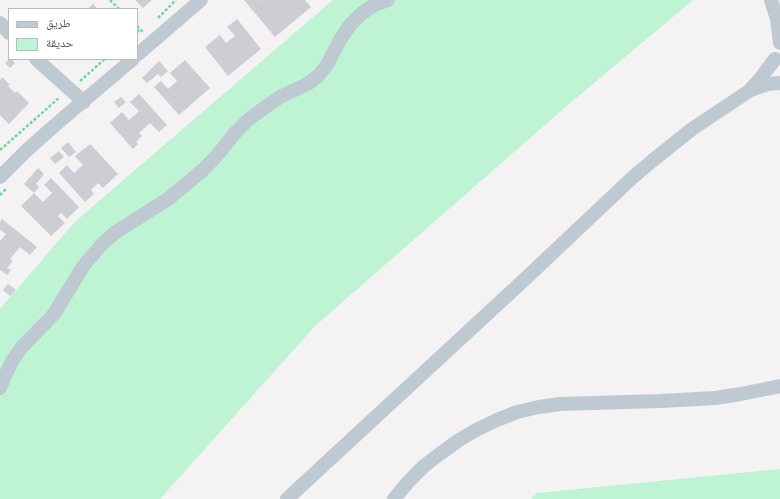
<!DOCTYPE html>
<html>
<head>
<meta charset="utf-8">
<style>
	body { margin:0 }
	#map { position:relative; width:780px; height:499px; overflow:hidden; background:#f4f2f2; font-family:"Roboto Condensed","Noto Naskh Arabic",sans-serif }
	canvas { display:block }
	.legend { position:absolute; left:8px; top:8px; width:130px; height:52px; box-sizing:border-box; background:#fff; border:1px solid #b6bbc0; margin:0; padding:5px 7px; list-style:none; font-size:12px; color:#485561 }
	.legend li { display:flex; align-items:center; gap:8px; height:20px }
	.legend b { width:20px; border:1px solid #b6bbc0 }
</style>
</head>
<body>
<div id="map">
<canvas width="780" height="499"></canvas>
<ul class="legend">
<li><b style="height:5px;background:#bfc9d2"></b>طريق</li>
<li><b style="height:11px;background:#bef4d3"></b>حديقة</li>
</ul>
</div>
<script>
const ctx = document.querySelector('canvas').getContext('2d');
ctx.lineJoin = 'round';
function paint(path, color) {
  ctx.fillStyle = color;
  ctx.fill(path, 'evenodd');
}
function shape(rows) {
  const path = new Path2D();
  for (const r of rows) {
    path.moveTo(r[0], r[1]);
    for (let i = 2; i < r.length; i += 2) path.lineTo(r[i], r[i + 1]);
  }
  return path;
}
function stroke(path, color, width, dash) {
  ctx.strokeStyle = color;
  ctx.lineWidth = width;
  ctx.lineCap = dash ? 'butt' : 'round';
  ctx.setLineDash(dash || []);
  ctx.stroke(path);
}
paint(shape([
	[333,0,693,0,569,104,315,326,160,499,0,499,0,309,72,225,93,206],
	[780,469,780,499,531,499,537,493]
]), '#bef4d3');
paint(shape([
	[135,0,152,0,143,8],
	[244,0,260,0,261,1,262,0,305,0,311,7,275,37],
	[93,4,98,9,87,9],
	[237,19,261,49,228,76,205,47,220,35,226,43,235,36,227,27],
	[10,59,11,59,15,63,10,68,5,63],
	[185,60,210,88,179,115,154,87,161,81,168,89,177,81,170,73],
	[159,61,168,71,161,77,158,74,147,83,142,78],
	[2,77,10,85,8,86,15,93,17,91,29,103,9,124,0,115,0,80],
	[139,94,167,125,159,132,150,123,139,133,142,136,136,142,138,144,133,149,110,123,122,112,129,120,139,111,130,102],
	[121,97,126,102,119,108,114,102],
	[68,142,76,152,69,157,61,148],
	[90,144,118,174,103,188,98,183,91,190,94,194,85,202,59,173,67,165,74,173,83,165,75,156],
	[59,151,64,157,55,164,50,158],
	[38,168,44,174,36,184,39,187,34,193,24,184],
	[51,178,79,207,67,219,61,213,58,216,65,223,51,236,21,206,34,193,43,202,52,193,44,185],
	[2,219,37,247,30,255,20,247,10,259,13,261,7,268,11,270,7,275,0,270,0,241,6,234,0,230,0,222],
	[8,284,16,290,10,296,3,290]
]), '#ccced4');
stroke(shape([
	[110,0,119,9],
	[158,18,176,0],
	[137,26,143,32,144,31],
	[137,32,140,29],
	[80,81,105,59],
	[0,150,60,97],
	[0,195,6,189]
]), '#73d5a4', 2.5, [3, 2]);
stroke(shape([
	[771,0,777,19,780,43],
	[0,23,9,33],
	[137,55,201,0],
	[36,59,84,102],
	[751,90,768,84,780,83],
	[0,177,26,151,54,126,133,59],
	[0,388,5,376,12,361,22,347,54,314,84,265,104,242,116,232,168,199,204,169,220,152,234,134,248,120,264,108,280,97,309,83,319,75,327,65,340,40,350,25,362,13,376,4,388,0],
	[287,499,525,279,632,178,652,161,692,129,749,91,760,79,775,59],
	[394,499,409,481,424,466,441,453,459,440,478,429,497,420,517,412,539,407,560,404,661,401,715,398,741,394,780,386]
]), '#bfc9d2', 14);
</script>
</body>
</html>
